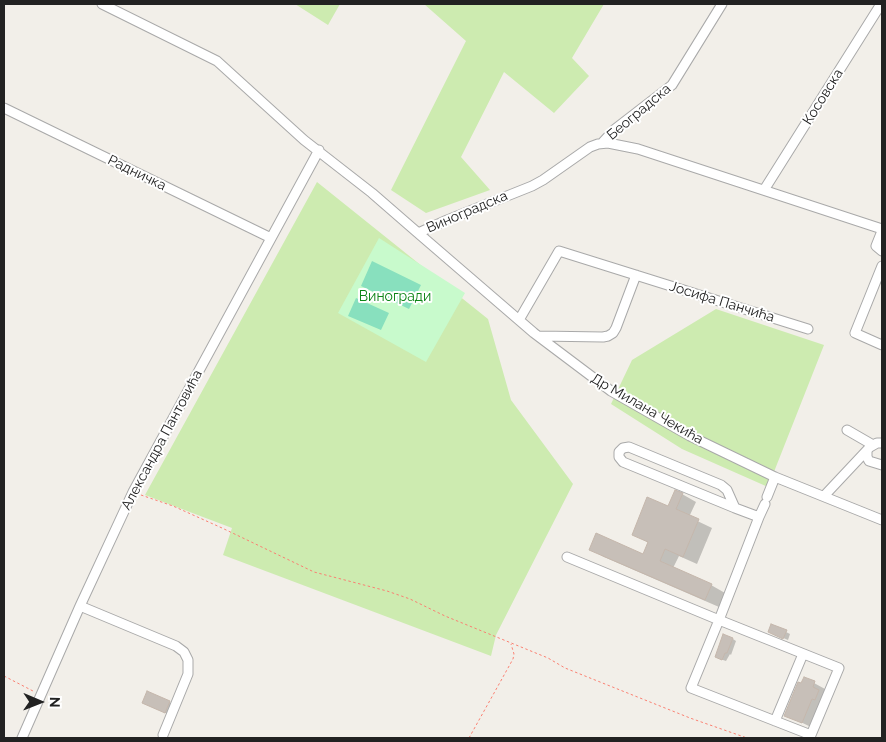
<!DOCTYPE html>
<html>
<head>
<meta charset="utf-8">
<style>
	body { margin:0 }
	#map { position:relative; width:886px; height:742px; overflow:hidden; background:#f2efe9; font-family:Raleway,sans-serif }
	canvas { display:block }
	.frame { position:absolute; inset:0; border:5px solid #222; pointer-events:none }
	.north { position:absolute; left:15px; top:677px; width:50px; height:50px; -webkit-text-stroke:4px #fff; paint-order:stroke; rotate:91deg; font-size:14px; font-weight:700; line-height:20px; text-align:center; color:#222 }
	.north::after { content:''; display:block; margin:auto; width:18px; height:22px; background:#222; clip-path:polygon(50% 0,100% 100%,50% 72%,0 100%) }
</style>
</head>
<body>
<div id="map">
<canvas width="886" height="742"></canvas>
<div class="frame"></div>
<div class="north">N</div>
</div>
<script>
const ctx = document.querySelector('canvas').getContext('2d');
ctx.lineJoin = 'round';
function paint(path, color) {
  ctx.fillStyle = color;
  ctx.fill(path, 'evenodd');
}
function shape(rows) {
  const path = new Path2D();
  for (const r of rows) {
    path.moveTo(r[0], r[1]);
    for (let i = 2; i < r.length; i += 2) path.lineTo(r[i], r[i + 1]);
  }
  return path;
}
function stroke(path, color, width, dash) {
  ctx.strokeStyle = color;
  ctx.lineWidth = width;
  ctx.lineCap = dash ? 'butt' : 'round';
  ctx.setLineDash(dash || []);
  ctx.stroke(path);
}
function drawText(font, color, halo, rows, align = 'center') {
  ctx.font = font + ' Raleway,sans-serif';
  ctx.lineWidth = 4;
  ctx.setLineDash([]);
  ctx.textBaseline = 'middle';
  ctx.strokeStyle = halo;
  ctx.fillStyle = color;
  for (const [text, x, y, turn = 0] of rows) {
    ctx.save();
    ctx.translate(x, y);
    ctx.rotate((+turn || 0) * Math.PI / 180);
    ctx.textAlign = isNaN(turn) ? turn : align;
    if (halo) ctx.strokeText(text, 0, 0);
    ctx.fillText(text, 0, 0);
    ctx.restore();
  }
}
paint(shape([
	[295,4,340,4,328,25],
	[424,4,604,4,572,58,589,76,554,113,504,72,461,157,490,190,426,213,391,190,466,41],
	[317,182,488,319,511,400,573,484,496,635,491,656,223,555,232,528,145,495],
	[716,309,824,345,768,487,682,449,611,404,632,360]
]), '#cdebb0');
paint(shape([
	[379,238,465,293,426,362,338,313]
]), '#c8facc');
paint(shape([
	[372,261,421,285,409,309,361,286],
	[356,298,389,313,381,330,348,316]
]), '#88e0be');
paint(shape([
	[682,494,696,502,689,517,712,528,697,564,679,556,673,568,711,585,725,593,719,607,604,557,590,549,644,555,649,543,633,534,669,507],
	[786,632,790,634,788,640,774,634],
	[733,639,736,641,731,655,730,654,726,661,720,659],
	[814,683,825,689,823,694,830,697,813,728,786,715],
	[148,692,177,706,172,716,143,703]
]), '#0003');
const building = shape([
	[675,490,683,493,676,509,699,519,683,557,665,549,660,561,712,584,705,600,589,550,596,533,643,554,648,542,632,535,647,497,668,506,675,490],
	[771,624,787,630,783,639,768,632,771,624],
	[723,634,733,638,727,653,725,653,722,660,715,657,723,634],
	[804,677,815,681,813,687,819,690,815,700,812,699,802,723,784,716,798,682,801,683,804,677],
	[147,691,170,701,165,713,142,703,147,691]
]);
paint(building, '#c7bfb8');
stroke(building, '#c4b6ab', 1);
const minor = shape([
	[102,4,217,61,304,140,372,193,418,233,447,220,532,186,543,180,590,147,598,144,608,143,638,149,882,229],
	[4,108,271,238],
	[602,143,615,129,672,85,722,4],
	[764,190,881,4],
	[882,231,876,246,882,251],
	[418,233,534,333,611,391,690,436,775,477,882,520],
	[882,266,855,333,882,345],
	[519,320,559,251,808,329],
	[539,336,603,337,608,336,613,333,616,328,636,275],
	[847,430,873,445],
	[867,451,867,457,869,461,882,465],
	[824,496,870,447,877,443,882,443],
	[767,497,775,477],
	[735,508,727,490,721,485,629,447,623,448,619,452,619,457,623,462,735,508,759,517],
	[567,557,719,620,839,668,811,735,691,688,719,620,759,517,765,504],
	[80,606,176,646,184,652,188,660,188,674,163,735],
	[775,721,803,654],
	[22,738,80,606,133,492,319,150]
]);
stroke(minor, '#a9a9a9', 11);
stroke(shape([
	[141,495,173,506,222,528,314,572,387,591,410,599,445,616,548,658,565,668,690,718,747,738],
	[4,676,33,691],
	[469,738,513,659,514,654,511,644]
]), '#fa8072', 1, [2.5, 2.5]);
stroke(minor, '#fff', 9);
drawText('14px', '#222', '#fff', [
	["Косовска",823,97,-58],
	["Београдска",639,112,-40],
	["Радничка",137,173,26],
	["Виноградска",467,212,-23],
	["Јосифа Панчића",722,302,17],
	["Др Милана Чекића",647,409,30],
	["Александра Пантовића",162,440,-62]
]);
drawText('14px', '#0c8416', '#fff', [
	["Виногради",395,297]
]);
</script>
</body>
</html>
